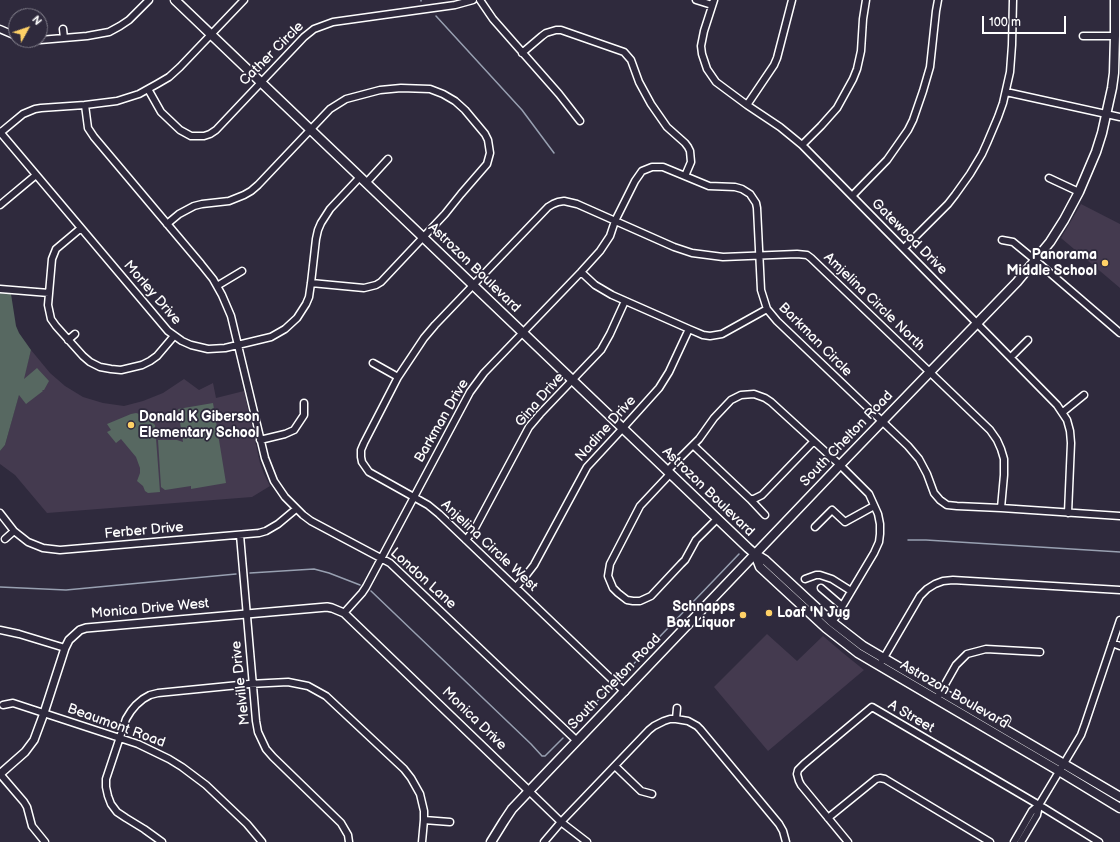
<!DOCTYPE html>
<html>
<head>
<meta charset="utf-8">
<style>
	body { margin:0 }
	#map { position:relative; width:1120px; height:842px; overflow:hidden; background:#2f2a3d; font-family:"Balsamiq Sans",sans-serif }
	canvas { display:block }
	.north { position:absolute; left:8px; top:8px; width:40px; height:40px; box-sizing:border-box; background:#2f2a3d; border:1px solid #827f8b; border-radius:50%; rotate:50deg; font-size:11px; font-weight:700; line-height:16px; text-align:center; color:#fff }
	.north::after { content:''; display:block; margin:auto; width:14px; height:18px; background:#ffd166; clip-path:polygon(50% 0,100% 100%,50% 72%,0 100%) }
	.scale { position:absolute; left:982px; top:16px; width:84px; height:18px; box-sizing:border-box; border:2px solid #fff; border-top:0; padding-left:5px; font-size:12px; line-height:14px; white-space:nowrap; color:#fff; -webkit-text-stroke:3px #2f2a3d; paint-order:stroke }
</style>
</head>
<body>
<div id="map">
<canvas width="1120" height="842"></canvas>
<div class="north">N</div>
<div class="scale">100 m</div>
</div>
<script>
const ctx = document.querySelector('canvas').getContext('2d');
ctx.lineJoin = 'round';
function paint(path, color) {
  ctx.fillStyle = color;
  ctx.fill(path, 'evenodd');
}
function shape(rows) {
  const path = new Path2D();
  for (const r of rows) {
    path.moveTo(r[0], r[1]);
    for (let i = 2; i < r.length; i += 2) path.lineTo(r[i], r[i + 1]);
  }
  return path;
}
function stroke(path, color, width, dash) {
  ctx.strokeStyle = color;
  ctx.lineWidth = width;
  ctx.lineCap = dash ? 'butt' : 'round';
  ctx.setLineDash(dash || []);
  ctx.stroke(path);
}
function drawText(font, color, halo, rows, align = 'center') {
  ctx.font = font + ' "Balsamiq Sans",sans-serif';
  ctx.lineWidth = 3.5;
  ctx.setLineDash([]);
  ctx.textBaseline = 'middle';
  ctx.strokeStyle = halo;
  ctx.fillStyle = color;
  for (const [text, x, y, turn = 0] of rows) {
    ctx.save();
    ctx.translate(x, y);
    ctx.rotate((+turn || 0) * Math.PI / 180);
    ctx.textAlign = isNaN(turn) ? turn : align;
    if (halo) ctx.strokeText(text, 0, 0);
    ctx.fillText(text, 0, 0);
    ctx.restore();
  }
}
paint(shape([
	[1081,204,1120,224,1120,288,1061,238],
	[31,350,50,373,65,386,83,397,103,403,124,406,143,401,163,393,184,379,199,390,213,383,216,398,244,391,260,463,264,474,270,486,252,497,47,513,15,475,0,464,0,451,5,445],
	[767,634,797,661,823,636,843,653,864,670,768,751,714,687]
]), '#443a4f');
paint(shape([
	[0,293,11,294,16,326,19,333,31,350,24,379,37,368,49,381,44,390,42,390,43,391,26,404,19,395,5,445,0,451],
	[213,403,226,483,191,489,191,486,165,490,161,487,158,440,177,440,183,442,178,409],
	[136,413,143,415,155,425,160,492,148,493,145,491,143,486,137,481,140,473,140,468,136,457,121,439,116,443,107,432,111,430,107,424,131,414]
]), '#576861');
stroke(shape([
	[421,0,421,1],
	[436,16,522,110,554,153],
	[908,540,926,540,1120,552],
	[250,573,314,569,329,573,360,585],
	[0,587,66,590,236,574],
	[371,591,531,744,542,756,545,756,563,738],
	[621,677,739,554],
	[573,726,611,687]
]), '#98a0b1', 1.5);
const minor = shape([
	[480,0,493,19,559,94,580,121],
	[696,0,712,5],
	[714,0,704,31,701,46,702,54,707,69,716,82,747,105,780,127,802,145,1057,405,1067,420,1070,431,1071,443,1068,513],
	[0,29,16,36],
	[63,29,64,38],
	[1083,36,1115,36],
	[40,40,87,36,109,32,120,26,129,20,149,0],
	[522,53,542,36,546,33,556,30,561,30,624,52,631,60,639,82,651,104,667,127,685,143,688,147,690,151,691,162,685,176],
	[148,89,161,112,180,130,191,136,204,136,210,134,216,130,304,37,314,29,333,22,455,5,473,0],
	[1006,92,1120,117],
	[85,105,88,128,94,137,201,264,213,279,222,295,231,316,265,458,274,481,285,497,303,515,311,521,390,563,577,741],
	[747,105,774,65,777,58,792,0],
	[0,132,168,331,182,341,191,345,208,349,225,348,271,337,285,329,297,318,306,304,309,297,311,283,316,239,318,230,321,223,330,209,360,177],
	[0,133,23,114,35,109,41,108,85,105,117,101,139,94,157,84,169,77,180,67,244,0],
	[802,145,821,126,837,108,853,79,857,69,861,51,863,19,866,0],
	[1049,178,1079,192],
	[366,183,388,159],
	[852,196,887,160,908,130,913,120,923,91,930,67,936,11,938,0],
	[0,205,36,175],
	[167,224,179,214,194,206,202,204,229,201,244,195,251,191,258,185,330,109,346,99,380,90,401,88,430,89,443,94,455,101,465,110,485,134,488,140,490,153,487,164,461,194,445,214,381,282,376,285,364,288,311,283],
	[81,228,56,249,52,259,48,305,51,319,56,326,83,356,90,362,100,367,111,369,121,370,142,365,150,361,157,356,174,336],
	[1002,240,1013,242,1035,260,1120,333],
	[904,248,948,204,955,195,970,174,982,154,987,143,998,117,1003,103,1010,72,1012,45,1013,0],
	[581,272,595,285,612,295,689,329,703,335,710,336,722,334,767,309],
	[217,286,242,271],
	[0,289,49,293],
	[68,340,75,334],
	[1011,357,1028,340],
	[373,363,398,377],
	[1063,412,1084,395],
	[260,440,285,434,294,430,304,415,304,403],
	[693,445,750,499,754,499,762,495,813,442],
	[667,471,699,439,714,418,731,400,741,395,754,394,765,398,771,402,840,465,869,494,878,514,880,524,880,534,879,542,874,553,837,615,832,622],
	[670,474,640,506,610,564,608,576,613,588,618,593,627,600,633,601,640,601,651,596,681,564,685,560,696,540,717,519],
	[750,499,765,515],
	[0,513,14,531,28,542,43,548,60,550,259,533,266,531,278,524,296,509],
	[815,527,832,510,845,522,874,506],
	[240,535,256,721,258,732,266,749,273,757,341,823,348,835,349,842],
	[5,539,14,531],
	[466,540,475,528,529,427,540,414,601,350,610,334,625,301],
	[805,579,816,575,820,575,832,579,851,591],
	[516,587,524,578,534,565,587,467,623,428,659,388,669,372,689,329],
	[821,588,842,606],
	[344,613,362,593,366,587,470,392,484,373,581,272,600,251,610,236,615,221,635,181,642,171,652,167,663,167,709,186,735,187,742,189,750,194,756,203,757,208,761,290,767,309,777,321,908,446,919,459,927,474,934,493,940,500,947,505,957,506,1001,508,1120,516],
	[0,630,19,634,65,648],
	[1112,643,1120,646],
	[882,661,920,596,927,589,935,584,943,581,953,580,1120,590],
	[625,692,439,514,428,505,369,472,362,462,361,457,361,450,364,443,398,377,424,338,435,325,548,207,553,204,558,202,564,201,577,204,674,247,692,253,723,257,797,254,807,255,811,258,990,430,997,440,1001,449,1004,459,1004,475,1001,508],
	[939,695,956,665,967,654,986,649,1040,652],
	[3,705,13,703,138,744,169,759,182,767,206,785,247,824,262,842],
	[676,719,677,708],
	[1002,728,1007,719],
	[615,766,641,791,652,794],
	[0,774,24,802,27,807,32,826,45,842],
	[529,791,561,822,587,842],
	[828,818,876,779,880,778,885,779,990,842],
	[424,820,450,822],
	[162,842,144,829,126,818,117,812,111,804,108,796,106,787,106,779,126,719,131,711,136,705,143,699,150,695,158,693,249,684,288,682,308,686,326,696,404,769,411,778,420,794,424,811,424,820,422,842],
	[544,842,561,822,649,730,654,726,664,721,670,719,676,719,688,721,697,726,700,729,779,824,783,831,786,842],
	[848,842,801,785,799,781,797,774,798,770,804,764,872,707,1039,805,1099,842],
	[1014,842,1032,811,1039,805,1081,735,1085,724,1120,620],
	[1021,842,1037,815,1039,805]
]);
const tertiary = shape([
	[0,774,25,752,34,740,44,713,65,648,69,640,80,630,86,628,327,607,332,608,344,613,529,791]
]);
const secondary = shape([
	[175,0,748,548,755,554,765,560,832,622,863,646,1120,797],
	[755,554,760,567,826,628,858,653,1059,771,1120,808],
	[491,842,504,821,512,809,529,791,840,465,1017,282,1050,242,1064,220,1079,192,1096,152,1102,133,1112,88,1114,73,1115,36,1115,0]
]);
stroke(minor, '#fff', 9);
stroke(tertiary, '#fff', 10);
stroke(secondary, '#fff', 11);
stroke(minor, '#2f2a3d', 6);
stroke(tertiary, '#2f2a3d', 7);
stroke(secondary, '#2f2a3d', 8);
for (const [x, y, r, color] of [
	[1105,263,4,"#ffd166"],
	[131,425,4,"#ffd166"],
	[769,613,4,"#ffd166"],
	[743,615,4,"#ffd166"]
]) {
  const dot = new Path2D();
  dot.arc(x, y, r, 0, 2 * Math.PI);
  ctx.fillStyle = color;
  ctx.fill(dot);
  stroke(dot, '#2f2a3d', 1.5);
}
drawText('14px', '#fff', '#2f2a3d', [
	["Cather Circle",272,54,-45],
	["Gatewood Drive",909,237,45],
	["Astrozon Boulevard",474,268,44],
	["Morley Drive",152,293,49],
	["Amjelina Circle North",874,302,44],
	["Barkman Circle",815,340,45],
	["Gina Drive",540,400,-49],
	["Barkman Drive",442,421,-60],
	["Nadine Drive",606,429,-48],
	["South Chelton Road",847,439,-46],
	["Astrozon Boulevard",708,492,44],
	["Ferber Drive",144,531,-5],
	["Anjelina Circle West",489,546,43],
	["London Lane",423,579,42],
	["Monica Drive West",150,609,-5],
	["South Chelton Road",615,682,-46],
	["Melville Drive",241,683,-96],
	["Astrozon Boulevard",954,695,30],
	["A Street",911,717,30],
	["Monica Drive",474,719,44],
	["Beaumont Road",116,726,20]
]);
drawText('bold 14px', '#fff', '#2f2a3d', [
	["Panorama",1097,255],
	["Middle School",1097,271],
	["Donald K Giberson",139,417,"left"],
	["Elementary School",139,433,"left"],
	["Schnapps",735,607],
	["Box Liquor",735,623],
	["Loaf 'N Jug",777,613,"left"]
], 'right');
</script>
</body>
</html>
